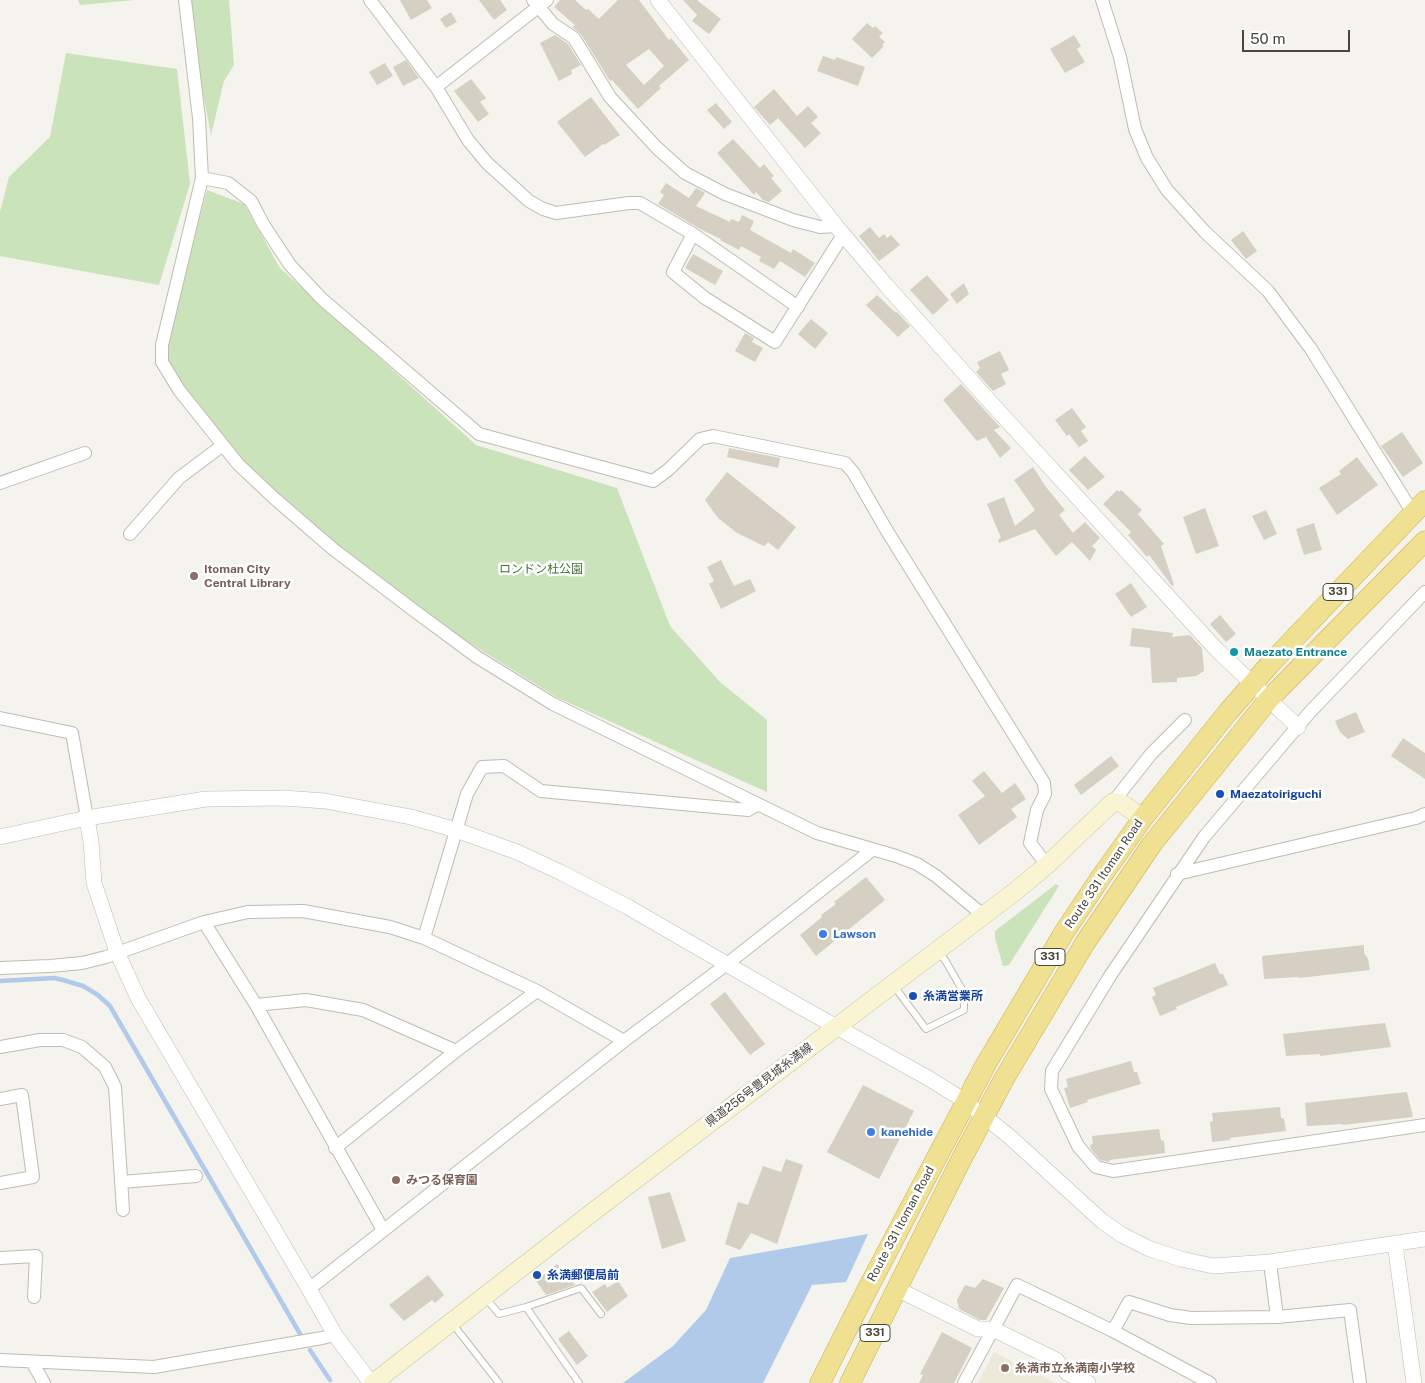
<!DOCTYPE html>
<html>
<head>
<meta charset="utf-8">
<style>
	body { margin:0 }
	#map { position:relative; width:1425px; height:1383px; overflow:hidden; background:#f4f3ed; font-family:"Public Sans",sans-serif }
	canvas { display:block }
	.scale { position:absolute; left:1242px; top:30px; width:108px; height:22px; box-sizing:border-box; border:2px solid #48453b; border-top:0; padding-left:6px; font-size:15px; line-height:18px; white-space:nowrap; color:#48453b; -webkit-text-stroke:4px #fff; paint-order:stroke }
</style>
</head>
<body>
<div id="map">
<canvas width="1425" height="1383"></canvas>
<div class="scale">50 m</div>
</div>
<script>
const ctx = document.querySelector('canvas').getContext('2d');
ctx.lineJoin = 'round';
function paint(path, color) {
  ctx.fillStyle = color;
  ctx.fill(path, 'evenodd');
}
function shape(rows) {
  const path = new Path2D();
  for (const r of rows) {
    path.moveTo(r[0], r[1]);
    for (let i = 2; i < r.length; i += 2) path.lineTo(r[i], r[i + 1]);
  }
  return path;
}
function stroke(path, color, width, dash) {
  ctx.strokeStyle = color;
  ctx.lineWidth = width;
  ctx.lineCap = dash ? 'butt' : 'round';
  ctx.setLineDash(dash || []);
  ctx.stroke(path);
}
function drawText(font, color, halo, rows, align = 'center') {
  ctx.font = font + ' "Public Sans","Noto Sans JP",sans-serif';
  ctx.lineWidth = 5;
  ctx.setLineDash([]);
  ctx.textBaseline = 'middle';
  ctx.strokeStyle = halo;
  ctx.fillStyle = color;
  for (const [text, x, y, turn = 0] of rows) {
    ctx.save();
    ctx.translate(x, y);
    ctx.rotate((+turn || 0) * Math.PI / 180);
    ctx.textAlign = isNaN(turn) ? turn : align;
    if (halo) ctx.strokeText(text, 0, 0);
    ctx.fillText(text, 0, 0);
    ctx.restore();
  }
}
paint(shape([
	[994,1352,1055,1383,978,1383]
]), '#ece9d8');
paint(shape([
	[78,0,135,0,80,5],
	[190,0,229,0,234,65,224,81,211,135,201,83],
	[66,53,177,69,190,184,159,285,0,256,0,212,9,177,50,137],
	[207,190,244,204,280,268,476,445,617,488,670,626,720,682,767,720,767,792,558,698,444,627,342,549,272,490,242,461,182,386,167,359,167,343],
	[1056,884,1059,886,1009,965,1003,966,995,938,995,931]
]), '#cbe3bb');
paint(shape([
	[868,1234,846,1282,812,1285,763,1383,623,1383,673,1346,706,1310,730,1258]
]), '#b1cae9');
stroke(shape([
	[0,981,54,978,63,980,83,986,98,995,110,1006,303,1339],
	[310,1350,330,1380]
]), '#b1cae9', 4.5);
paint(shape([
	[400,0,427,0,432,8,411,20],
	[479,0,500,0,507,10,494,20],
	[560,0,575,0,586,10,588,9,599,19,618,0,639,0,669,40,671,38,689,60,659,86,661,88,638,109,612,80,610,81,581,34,572,27,575,25,554,7],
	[649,49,664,66,644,85,626,65],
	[683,0,697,0,721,19,709,34,692,21,697,15],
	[451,12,457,22,446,28,440,19],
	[867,23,873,28,875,26,883,33,879,37,885,42,882,45,884,46,872,58,852,39],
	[555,35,568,44,581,65,571,70,572,74,559,81,540,43],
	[1074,35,1081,46,1077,49,1085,62,1065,73,1050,49],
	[823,56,835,60,836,57,865,67,858,86,817,71],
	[406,60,419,78,403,86,393,67],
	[385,63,393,76,377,85,369,72],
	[471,79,486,98,480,102,489,114,478,122,454,91],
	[774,89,797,116,808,106,818,117,811,123,821,133,805,148,778,118,770,125,754,107],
	[591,97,620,135,604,145,603,144,585,157,557,122],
	[716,103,732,122,724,129,707,110],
	[733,139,760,168,764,164,774,176,771,178,782,191,769,202,763,200,756,192,754,195,717,153],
	[666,183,689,198,696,188,705,193,696,206,730,222,731,219,739,222,742,215,754,221,750,230,791,253,793,249,815,263,805,277,780,261,774,269,759,261,761,257,741,246,739,250,720,240,721,239,700,229,658,204,664,195,660,192],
	[870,227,879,238,884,234,887,238,891,235,900,245,879,261,859,236],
	[1243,231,1257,251,1246,259,1231,240],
	[693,254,723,271,715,285,685,268],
	[927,275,949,300,933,315,910,290],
	[964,283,969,294,957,304,950,294],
	[877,295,896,313,897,312,910,326,898,337,866,305],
	[811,319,828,333,815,349,798,334],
	[745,333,754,338,752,342,763,348,755,362,735,351],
	[1000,351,1009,370,1001,374,1006,384,993,391,976,372,980,368,977,362],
	[961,384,1000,427,994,430,1011,448,1000,458,986,437,977,441,943,400],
	[1072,408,1086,427,1081,431,1088,441,1079,447,1069,434,1067,436,1055,420],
	[1402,432,1423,463,1403,477,1381,446],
	[729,448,780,458,778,468,727,457],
	[1085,456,1105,477,1088,490,1069,470],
	[1357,457,1378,485,1337,515,1319,488,1341,474,1339,471],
	[1033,467,1046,487,1065,510,1059,515,1073,533,1085,522,1100,538,1092,546,1096,550,1090,561,1072,542,1056,556,1035,529,999,543,998,540,1001,538,987,504,1004,497,1015,526,1035,510,1014,480],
	[727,472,796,527,778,550,768,542,764,546,737,533,718,518,705,500],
	[1117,490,1119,492,1121,490,1142,510,1138,514,1164,544,1161,546,1174,585,1172,586,1149,555,1147,557,1128,535,1131,532,1103,504],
	[1205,508,1219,546,1196,554,1183,517],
	[1266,510,1277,534,1264,540,1252,516],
	[1314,523,1322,550,1304,555,1296,529],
	[721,560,734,586,750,579,756,591,721,609,709,584,714,581,707,567],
	[1131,583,1147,607,1131,617,1115,594],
	[1220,615,1236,634,1226,642,1210,624],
	[1132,628,1173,633,1172,637,1190,635,1202,648,1204,671,1196,676,1177,678,1177,682,1152,683,1150,648,1130,646],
	[1356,712,1365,732,1348,739,1340,732,1335,721],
	[1403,738,1425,753,1425,779,1391,756],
	[1111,756,1119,766,1081,795,1074,785],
	[984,771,1002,793,1015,783,1026,799,1011,809,1017,817,979,845,958,815,985,796,972,781],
	[866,877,885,900,816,956,800,935,822,917,821,915,836,904,834,902],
	[1364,945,1364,953,1368,959,1370,970,1299,978,1299,977,1264,979,1262,956],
	[1215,963,1220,974,1223,974,1228,985,1176,1007,1177,1009,1160,1016,1152,997,1156,995,1153,988],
	[725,992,765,1044,750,1055,710,1004],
	[1385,1023,1391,1047,1320,1056,1320,1054,1286,1056,1283,1034],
	[1131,1061,1134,1072,1137,1072,1141,1084,1087,1100,1088,1102,1070,1108,1064,1088,1068,1087,1066,1079],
	[863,1085,914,1111,879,1179,827,1152],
	[1407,1092,1413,1117,1342,1125,1342,1124,1307,1126,1305,1103],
	[1280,1107,1281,1118,1284,1119,1286,1131,1230,1138,1230,1140,1212,1142,1210,1122,1213,1121,1212,1113],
	[1159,1129,1161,1140,1164,1141,1165,1153,1110,1160,1109,1162,1100,1160,1091,1149,1090,1145,1093,1144,1092,1136],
	[786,1159,803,1165,777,1244,751,1233,740,1250,725,1244,738,1202,748,1205,763,1166,781,1172],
	[670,1192,686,1241,662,1249,648,1197],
	[557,1264,575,1285,546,1295,536,1281],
	[428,1275,444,1295,435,1303,432,1300,404,1321,389,1305],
	[983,1279,1004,1288,986,1320,980,1320,959,1309,957,1300,965,1285,975,1288],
	[618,1281,628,1296,607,1312,592,1292,605,1284,607,1288],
	[569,1331,588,1356,577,1365,558,1339],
	[942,1332,972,1348,954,1383,919,1383,923,1375,920,1374]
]), '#d5d0c3');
const service = shape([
	[894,986,926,1029,964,1010,964,993,945,960,937,951],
	[485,1297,499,1314,526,1307,581,1288,601,1314],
	[526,1307,579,1383],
	[452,1323,499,1383]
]);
const minor = shape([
	[185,0,199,118,202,178,162,345,162,362,179,390,238,464,274,498,333,549,412,609,477,657,553,704,817,833,896,856,917,864,936,876,983,915],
	[370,0,436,87,468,140,487,163,529,201,543,209,556,213,629,203,640,203,693,234,798,307],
	[533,0,553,24,574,38,610,97,657,148,685,173,725,194,793,220,820,227,836,226],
	[1102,0,1120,57,1135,129,1147,158,1167,190,1205,232,1268,291,1311,349,1413,513],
	[436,87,547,0],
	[202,178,228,183,251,201,263,224,290,265,322,299,479,434,653,481,668,470,700,439,713,436,845,463,853,472,887,531,1044,783,1045,794,1037,810,1030,843,1047,865],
	[693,234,673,272,705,298,775,342,843,235],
	[0,483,85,453],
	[130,534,179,478,223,445],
	[1425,592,1310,712,1204,837,1110,976,1052,1071,1051,1089,1078,1146,1096,1167,1113,1171,1425,1125],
	[0,718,72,733,87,818],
	[1113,802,1151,754,1185,720],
	[1177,874,1416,818,1425,814],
	[204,922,256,1005,383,1230],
	[424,938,467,794,482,767,504,766,541,791,748,810,758,804],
	[0,968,50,966,82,963,106,957,204,922,248,912,303,911,390,927,424,938,537,991,624,1041],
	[256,1005,306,1000,363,1010,456,1051],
	[0,1047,40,1040,63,1040,82,1047,105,1067,115,1087,123,1210],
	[0,1099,22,1095,33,1177,0,1183],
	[335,1148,456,1051,537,991],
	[121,1182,196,1176],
	[0,1258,36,1256,34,1297],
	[1270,1262,1277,1317],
	[309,1289,624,1041,727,964,872,850],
	[1113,1331,1129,1302,1170,1315,1191,1318,1277,1317,1350,1310,1360,1383],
	[0,1360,154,1367,322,1338,335,1335],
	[32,1362,44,1383],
	[964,1383,1017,1285,1113,1331,1210,1383]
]);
const tertiary = shape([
	[658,0,836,226,885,284,982,393,1217,650,1298,727],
	[87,818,91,842,94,883,117,952,138,998,309,1289,335,1335,371,1383],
	[0,837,87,818,206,799,284,798,325,801,411,817,456,830,517,852,562,873,628,907,799,1006,928,1078,965,1101,1010,1137,1102,1221,1122,1235,1150,1249,1181,1259,1213,1266,1270,1262,1425,1239],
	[1395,1244,1414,1383],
	[897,1289,978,1329,993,1329,1056,1360,1067,1373,1088,1383]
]);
const secondary = shape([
	[373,1383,598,1208,1017,890,1047,865,1113,802,1121,803,1143,818]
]);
const trunk = shape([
	[820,1383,867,1290,986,1064,1063,934,1101,877,1143,818,1228,712,1270,664,1425,501],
	[850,1383,961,1160,1004,1079,1085,943,1152,844,1269,699,1425,541]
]);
stroke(service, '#bfbcb0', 8);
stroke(minor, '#bfbcb0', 14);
stroke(tertiary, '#bfbcb0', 16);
stroke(secondary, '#c6c19b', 19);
stroke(trunk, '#ccb04f', 21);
stroke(service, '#fff', 6);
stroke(minor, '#fff', 12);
stroke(tertiary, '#fff', 15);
stroke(secondary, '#f9f5d2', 18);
stroke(trunk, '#f0e092', 20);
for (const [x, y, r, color] of [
	[194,576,5,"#8d6e63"],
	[1234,652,5,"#0f9aa8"],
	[1220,794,5,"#1a4fb4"],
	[823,934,5,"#3f7fe0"],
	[913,996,5,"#1a4fb4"],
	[871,1132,5,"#3f7fe0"],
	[396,1180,5,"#8d6e63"],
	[537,1275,5,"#1a4fb4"],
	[1005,1368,5,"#8d6e63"]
]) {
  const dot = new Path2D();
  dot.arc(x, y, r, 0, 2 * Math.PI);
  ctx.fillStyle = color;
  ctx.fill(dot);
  stroke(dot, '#fff', 2);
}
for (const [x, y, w] of [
	[1338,592,30],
	[1050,957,30],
	[875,1333,30]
]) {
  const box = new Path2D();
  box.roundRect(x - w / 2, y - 8.5, w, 17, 4);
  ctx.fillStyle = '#fff';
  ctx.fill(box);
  stroke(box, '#48453b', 1);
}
drawText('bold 11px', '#48453b', null, [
	["331",1338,592],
	["331",1050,957],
	["331",875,1333]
]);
drawText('bold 12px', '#785e54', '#fff', [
	["Itoman City",204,569],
	["Central Library",204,583],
	["みつる保育園",406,1180],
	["糸満市立糸満南小学校",1015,1368]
], 'left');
drawText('12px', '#437434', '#fff', [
	["ロンドン杜公園",541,569]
]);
drawText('bold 12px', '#0d838f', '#fff', [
	["Maezato Entrance",1244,652]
], 'left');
drawText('bold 12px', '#164399', '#fff', [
	["Maezatoiriguchi",1230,794],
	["糸満営業所",923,996],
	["糸満郵便局前",547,1275]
], 'left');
drawText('12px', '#48453b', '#fff', [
	["Route 331 Itoman Road",1104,874,-56],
	["県道256号豊見城糸満線",759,1085,-37],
	["Route 331 Itoman Road",901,1224,-62]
]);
drawText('bold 12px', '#366cbe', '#fff', [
	["Lawson",833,934],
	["kanehide",881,1132]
], 'left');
</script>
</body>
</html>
